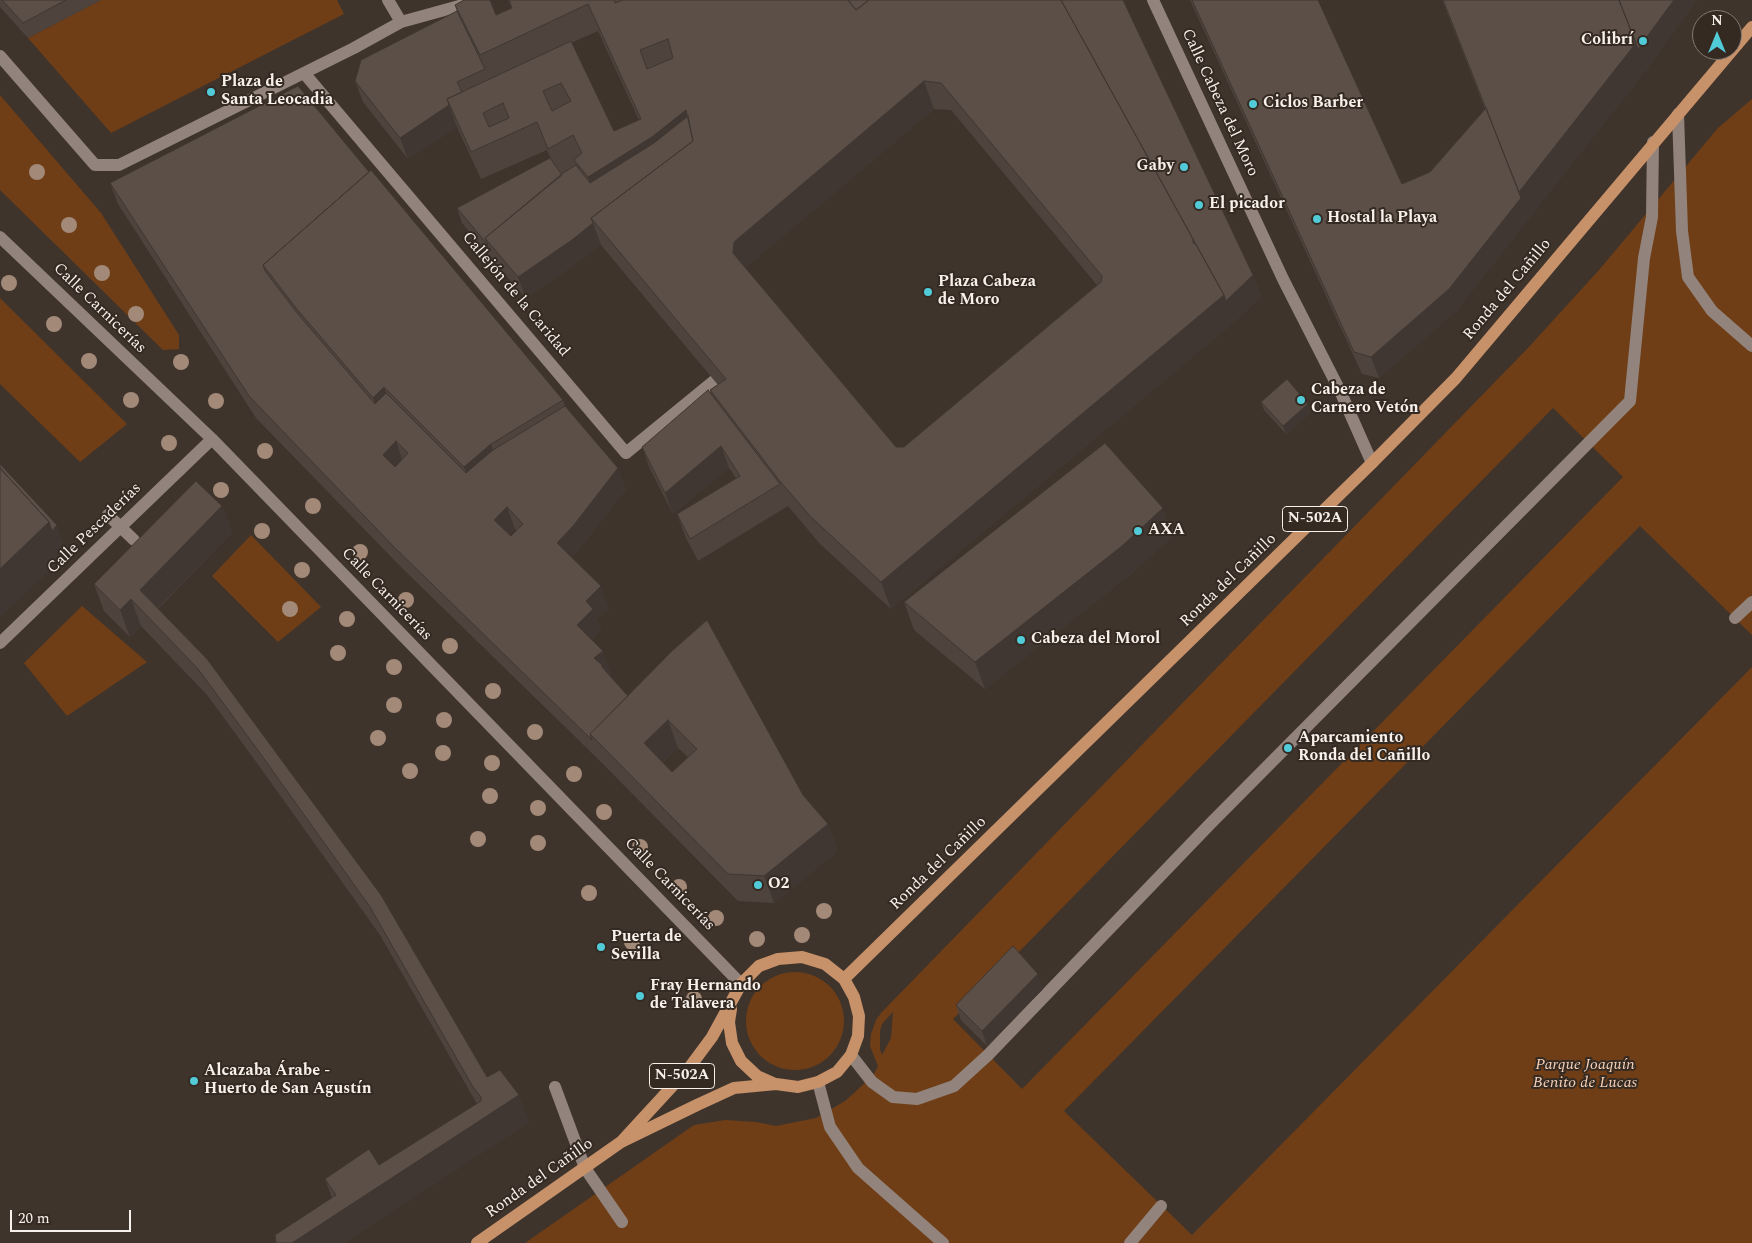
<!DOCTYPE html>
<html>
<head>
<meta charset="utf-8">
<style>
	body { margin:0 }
	#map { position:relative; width:1752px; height:1243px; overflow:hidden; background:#3f342c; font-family:Spectral,serif }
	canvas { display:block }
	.north { position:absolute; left:1692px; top:10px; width:50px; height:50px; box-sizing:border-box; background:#352a22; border:1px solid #837972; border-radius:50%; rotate:0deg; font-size:14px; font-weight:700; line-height:20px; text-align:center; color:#f7f0eb }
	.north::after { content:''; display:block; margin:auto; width:18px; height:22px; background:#52cbd9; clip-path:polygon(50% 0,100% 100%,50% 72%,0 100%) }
	.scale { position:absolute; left:10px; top:1210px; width:121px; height:22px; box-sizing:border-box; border:2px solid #f7f0eb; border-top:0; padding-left:6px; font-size:15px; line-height:18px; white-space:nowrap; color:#f7f0eb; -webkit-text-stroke:4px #352a22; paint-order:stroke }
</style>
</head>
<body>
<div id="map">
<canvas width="1752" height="1243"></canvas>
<div class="north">N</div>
<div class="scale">20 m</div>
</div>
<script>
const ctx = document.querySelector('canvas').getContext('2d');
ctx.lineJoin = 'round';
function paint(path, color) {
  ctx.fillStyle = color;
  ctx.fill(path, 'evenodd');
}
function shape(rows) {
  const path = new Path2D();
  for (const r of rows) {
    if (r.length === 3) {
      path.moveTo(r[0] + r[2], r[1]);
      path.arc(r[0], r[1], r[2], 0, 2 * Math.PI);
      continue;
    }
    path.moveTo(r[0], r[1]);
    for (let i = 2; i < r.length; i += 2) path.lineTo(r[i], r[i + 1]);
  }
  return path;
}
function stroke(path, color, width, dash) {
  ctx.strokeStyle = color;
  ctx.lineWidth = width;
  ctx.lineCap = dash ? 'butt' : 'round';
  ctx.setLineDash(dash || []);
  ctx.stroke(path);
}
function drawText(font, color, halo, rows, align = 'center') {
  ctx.font = font + ' Spectral,serif';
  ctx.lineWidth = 4;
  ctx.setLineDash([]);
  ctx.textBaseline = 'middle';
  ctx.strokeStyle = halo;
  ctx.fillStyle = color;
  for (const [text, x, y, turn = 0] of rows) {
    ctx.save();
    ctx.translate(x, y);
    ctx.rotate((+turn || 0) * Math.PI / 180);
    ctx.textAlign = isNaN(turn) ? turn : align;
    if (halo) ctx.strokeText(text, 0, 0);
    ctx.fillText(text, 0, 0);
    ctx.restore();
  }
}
paint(shape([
	[101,0,337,0,344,14,111,133,28,38],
	[0,95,101,213,179,335,179,349,163,350,0,190],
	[1752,99,1752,635,1640,526,1064,1111,1192,1235,1752,667,1752,1243,525,1243,694,1125,725,1120,756,1122,776,1126,816,1118,845,1101,853,1094,874,1074,878,1066,870,1046,871,1034,876,1020,881,1013,1527,349,1599,270,1718,128],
	[1553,408,1623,477,1022,1089,953,1019],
	[893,1012,891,1038,882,1055,880,1049,880,1031,882,1024],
	[0,298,127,424,80,462,0,384],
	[251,535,321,607,278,642,212,576],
	[82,606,147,662,67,716,24,663],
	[795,1021,49]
]), '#6f3e16');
stroke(shape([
	[1678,114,1682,231,1688,277,1712,311,1752,346],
	[1735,618,1752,602],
	[851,1055,872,1082,893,1097,917,1099,954,1086,988,1055,1211,823,1630,401,1644,258,1652,217,1653,142],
	[818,1082,830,1127,858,1168,943,1243],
	[1130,1243,1161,1206]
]), '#92847c', 12);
stroke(shape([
	[1153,0,1283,279,1341,393,1372,463],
	[401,22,481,0],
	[0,56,95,165,119,165,354,48,401,22,388,0],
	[304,73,626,453,714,381],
	[0,237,212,439,741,984],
	[108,515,134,540],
	[0,643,212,439],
	[555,1087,585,1168,622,1222]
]), '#92847c', 12);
stroke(shape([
	[844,979,1372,463,1456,378,1752,27],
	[731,1009,729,1022,732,1043,741,1061,757,1076,775,1084],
	[477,1243,621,1142,697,1105,734,1088,776,1084,798,1087,818,1082,837,1072,851,1055,858,1036,859,1016,854,997,844,979,825,964,802,957,778,959,759,966,741,984,712,1037,689,1068,621,1142]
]), '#c79169', 12);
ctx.fillStyle = '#a38a78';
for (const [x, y] of [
	[37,172],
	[69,225],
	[102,273],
	[9,283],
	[136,314],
	[54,324],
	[89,361],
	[181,362],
	[131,400],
	[216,401],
	[169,443],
	[265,451],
	[221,490],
	[313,506],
	[262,531],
	[360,552],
	[302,570],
	[406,600],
	[290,609],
	[347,619],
	[450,646],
	[338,653],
	[394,667],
	[493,691],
	[394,705],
	[444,720],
	[535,732],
	[378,738],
	[443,753],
	[492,763],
	[410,771],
	[574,774],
	[490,796],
	[538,808],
	[604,812],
	[478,839],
	[538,843],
	[640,847],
	[679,887],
	[589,893],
	[824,911],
	[716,918],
	[802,935],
	[757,939],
	[632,942],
	[694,999]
]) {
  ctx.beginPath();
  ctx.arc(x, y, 8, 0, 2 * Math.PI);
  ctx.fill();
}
paint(shape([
	[0,0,101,0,28,38,0,7],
	[508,0,1123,0,1253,275,1261,297,1234,322,891,609,820,544,788,506,698,561,685,536,677,514,736,478,729,468,673,514,650,469,642,447,712,396,710,390,718,385,601,245,579,261,526,299,462,223,457,208,551,159,547,150,481,179,457,127,408,159,363,102,355,81,457,11,455,5,496,15,511,8],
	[598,31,639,120,614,131,571,43],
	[934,109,951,110,1097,285,904,447,896,447,745,268],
	[1190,0,1318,0,1402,184,1430,172,1485,109,1442,0,1697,0,1646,70,1457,310,1379,378,1362,374],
	[369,172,563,400,565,406,626,489,581,547,571,557,609,608,597,619,601,630,592,639,611,673,609,675,628,696,803,795,828,824,838,851,774,903,738,901,600,761,401,567,256,418,118,204,110,183],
	[515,529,517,531,511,536,509,535],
	[678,748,688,757,672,772,663,762],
	[1261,402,1311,412,1286,434,1264,410],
	[222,506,232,533,158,609,207,659,487,1077,529,1122,344,1243,276,1243,332,1198,325,1179,379,1165,477,1104,380,935,267,777,208,696,141,626,130,637,104,611,94,584],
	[1173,536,1132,573,985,689,914,630,904,602],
	[1043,989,987,1046,961,1020,956,1005]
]), '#4e443d');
paint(shape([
	[1674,0,1697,0,1646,70,1529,219,1519,192,1636,43],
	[924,81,934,109,744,269,733,253,734,242],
	[449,105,457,127,408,159,400,138],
	[686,110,696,137,598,204,588,177],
	[1521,198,1529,219,1457,310,1379,378,1371,357],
	[593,223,601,245,579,261,526,299,518,277],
	[1253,275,1261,297,1234,322,891,609,881,582,1224,295],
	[384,387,394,414,383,426,373,398],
	[1308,404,1311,412,1286,434,1283,426],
	[396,441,403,462,390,476,383,455],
	[491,444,501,472,474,495,464,467],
	[721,446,729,468,673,514,665,493],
	[618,468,626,489,581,547,564,564,557,543],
	[222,506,232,533,149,617,140,590],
	[507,507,515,529,502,542,494,520],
	[1163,508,1173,536,1132,573,985,689,975,662],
	[49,522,57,525,67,553,62,559,0,617,0,569],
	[601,586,609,608,597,619,601,630,585,646,577,625,586,601],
	[131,599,141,626,130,637,120,610],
	[603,651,611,673,606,676,594,658],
	[668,720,678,748,654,770,644,743],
	[828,824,838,851,774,903,764,876],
	[1038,974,1043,989,987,1046,982,1031],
	[519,1095,529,1122,344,1243,292,1243]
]), '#403732');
const building = shape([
	[2,0,66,0,23,23,2,0],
	[464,0,490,0,496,15,512,8,509,0,614,0,615,3,623,0,848,0,856,10,869,0,1061,0,1193,239,1193,243,1195,243,1224,295,881,582,810,516,779,480,710,390,726,379,591,218,693,141,686,110,652,137,588,177,574,160,582,153,573,135,548,149,537,122,471,152,447,99,571,41,614,131,641,119,588,4,480,55,455,5,464,0],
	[668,39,673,58,647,69,640,50,668,39],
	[924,81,941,83,1102,276,1101,282,904,447,896,447,733,253,734,242,924,81],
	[561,83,571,101,552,111,543,91,561,83],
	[503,103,509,118,489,127,483,113,503,103],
	[848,0,869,0,856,10,848,0],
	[1061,0,1123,0,1253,275,1226,301,1224,295,1193,239,1061,0],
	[1192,0,1318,0,1402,184,1430,172,1486,108,1521,198,1449,289,1371,357,1354,352,1192,0],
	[1443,0,1619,0,1636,43,1519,192,1443,0],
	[1619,0,1674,0,1638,49,1619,0],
	[457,11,485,69,457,82,462,92,447,99,449,105,400,138,355,81,361,60,457,11],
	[298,86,369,172,263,265,265,271,298,314,375,404,386,393,466,473,493,450,565,406,618,468,573,526,557,543,601,586,586,601,593,609,577,625,603,651,594,658,602,665,602,667,628,696,590,734,592,740,393,546,249,396,110,183,298,86],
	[396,441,408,453,395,467,383,455,396,441],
	[507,507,523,524,511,536,494,520,507,507],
	[688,116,693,141,591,218,593,223,572,240,518,277,485,238,563,173,576,165,590,183,654,143,688,116],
	[550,158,562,175,485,238,488,245,457,208,550,158],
	[371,170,563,400,491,444,464,467,384,387,373,398,296,308,263,265,371,170],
	[1287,379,1308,404,1283,426,1261,402,1287,379],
	[708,390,780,484,690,539,677,514,740,476,721,446,665,493,642,447,708,390],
	[1105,443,1163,508,1122,546,975,662,904,602,1105,443],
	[0,464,57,525,52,531,49,522,0,468,0,464],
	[0,468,49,522,0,569,0,468],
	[196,481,222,506,140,590,207,659,381,895,487,1077,500,1070,519,1095,292,1243,276,1243,275,1235,336,1195,325,1179,369,1149,379,1165,481,1101,481,1097,473,1087,370,907,257,749,198,669,131,599,120,610,94,584,196,481],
	[707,620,803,795,828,824,764,876,728,874,590,734,672,651,707,620],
	[668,720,697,749,672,772,644,743,668,720],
	[1013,946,1038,974,982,1031,956,1005,1013,946]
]);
paint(building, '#5b4f47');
stroke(building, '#403732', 1);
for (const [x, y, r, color] of [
	[1643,41,5,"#52cbd9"],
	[211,92,5,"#52cbd9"],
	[1253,104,5,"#52cbd9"],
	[1184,167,5,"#52cbd9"],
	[1199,205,5,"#52cbd9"],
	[1317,219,5,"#52cbd9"],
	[928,292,5,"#52cbd9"],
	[1301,400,5,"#52cbd9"],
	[1138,531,5,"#52cbd9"],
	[1021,640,5,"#52cbd9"],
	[1288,748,5,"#52cbd9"],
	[758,885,5,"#52cbd9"],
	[601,947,5,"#52cbd9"],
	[640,996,5,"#52cbd9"],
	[194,1081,5,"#52cbd9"]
]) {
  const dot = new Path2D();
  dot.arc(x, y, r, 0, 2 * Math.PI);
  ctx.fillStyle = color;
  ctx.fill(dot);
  stroke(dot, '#352a22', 2);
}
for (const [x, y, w] of [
	[1315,519,65],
	[682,1076,65]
]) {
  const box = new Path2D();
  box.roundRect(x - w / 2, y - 12.5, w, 25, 4);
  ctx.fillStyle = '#352a22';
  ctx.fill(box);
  stroke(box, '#f7f0eb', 1);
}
drawText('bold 15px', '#f7f0eb', null, [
	["N-502A",1315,519],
	["N-502A",682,1076]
]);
drawText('bold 16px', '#f7f0eb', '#352a22', [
	["Colibrí",1633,41,"right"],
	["Plaza de",221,83],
	["Santa Leocadia",221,101],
	["Ciclos Barber",1263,104],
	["Gaby",1174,167,"right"],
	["El picador",1209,205],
	["Hostal la Playa",1327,219],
	["Plaza Cabeza",938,283],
	["de Moro",938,301],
	["Cabeza de",1311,391],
	["Carnero Vetón",1311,409],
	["AXA",1148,531],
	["Cabeza del Morol",1031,640],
	["Aparcamiento",1298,739],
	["Ronda del Cañillo",1298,757],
	["O2",768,885],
	["Puerta de",611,938],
	["Sevilla",611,956],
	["Fray Hernando",650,987],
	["de Talavera",650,1005],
	["Alcazaba Árabe -",204,1072],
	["Huerto de San Agustín",204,1090]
], 'left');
drawText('16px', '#f7f0eb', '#352a22', [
	["Calle Cabeza del Moro",1219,103,65],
	["Ronda del Cañillo",1508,290,-50],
	["Callejón de la Caridad",515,295,50],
	["Calle Carnicerías",99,309,44],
	["Calle Pescaderías",95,529,-44],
	["Ronda del Cañillo",1229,581,-44],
	["Calle Carnicerías",386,595,46],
	["Ronda del Cañillo",939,864,-44],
	["Calle Carnicerías",669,885,46],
	["Ronda del Cañillo",540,1179,-35]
]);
drawText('italic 16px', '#f5d0b7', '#352a22', [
	["Parque Joaquín",1585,1066],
	["Benito de Lucas",1585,1084]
]);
</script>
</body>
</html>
